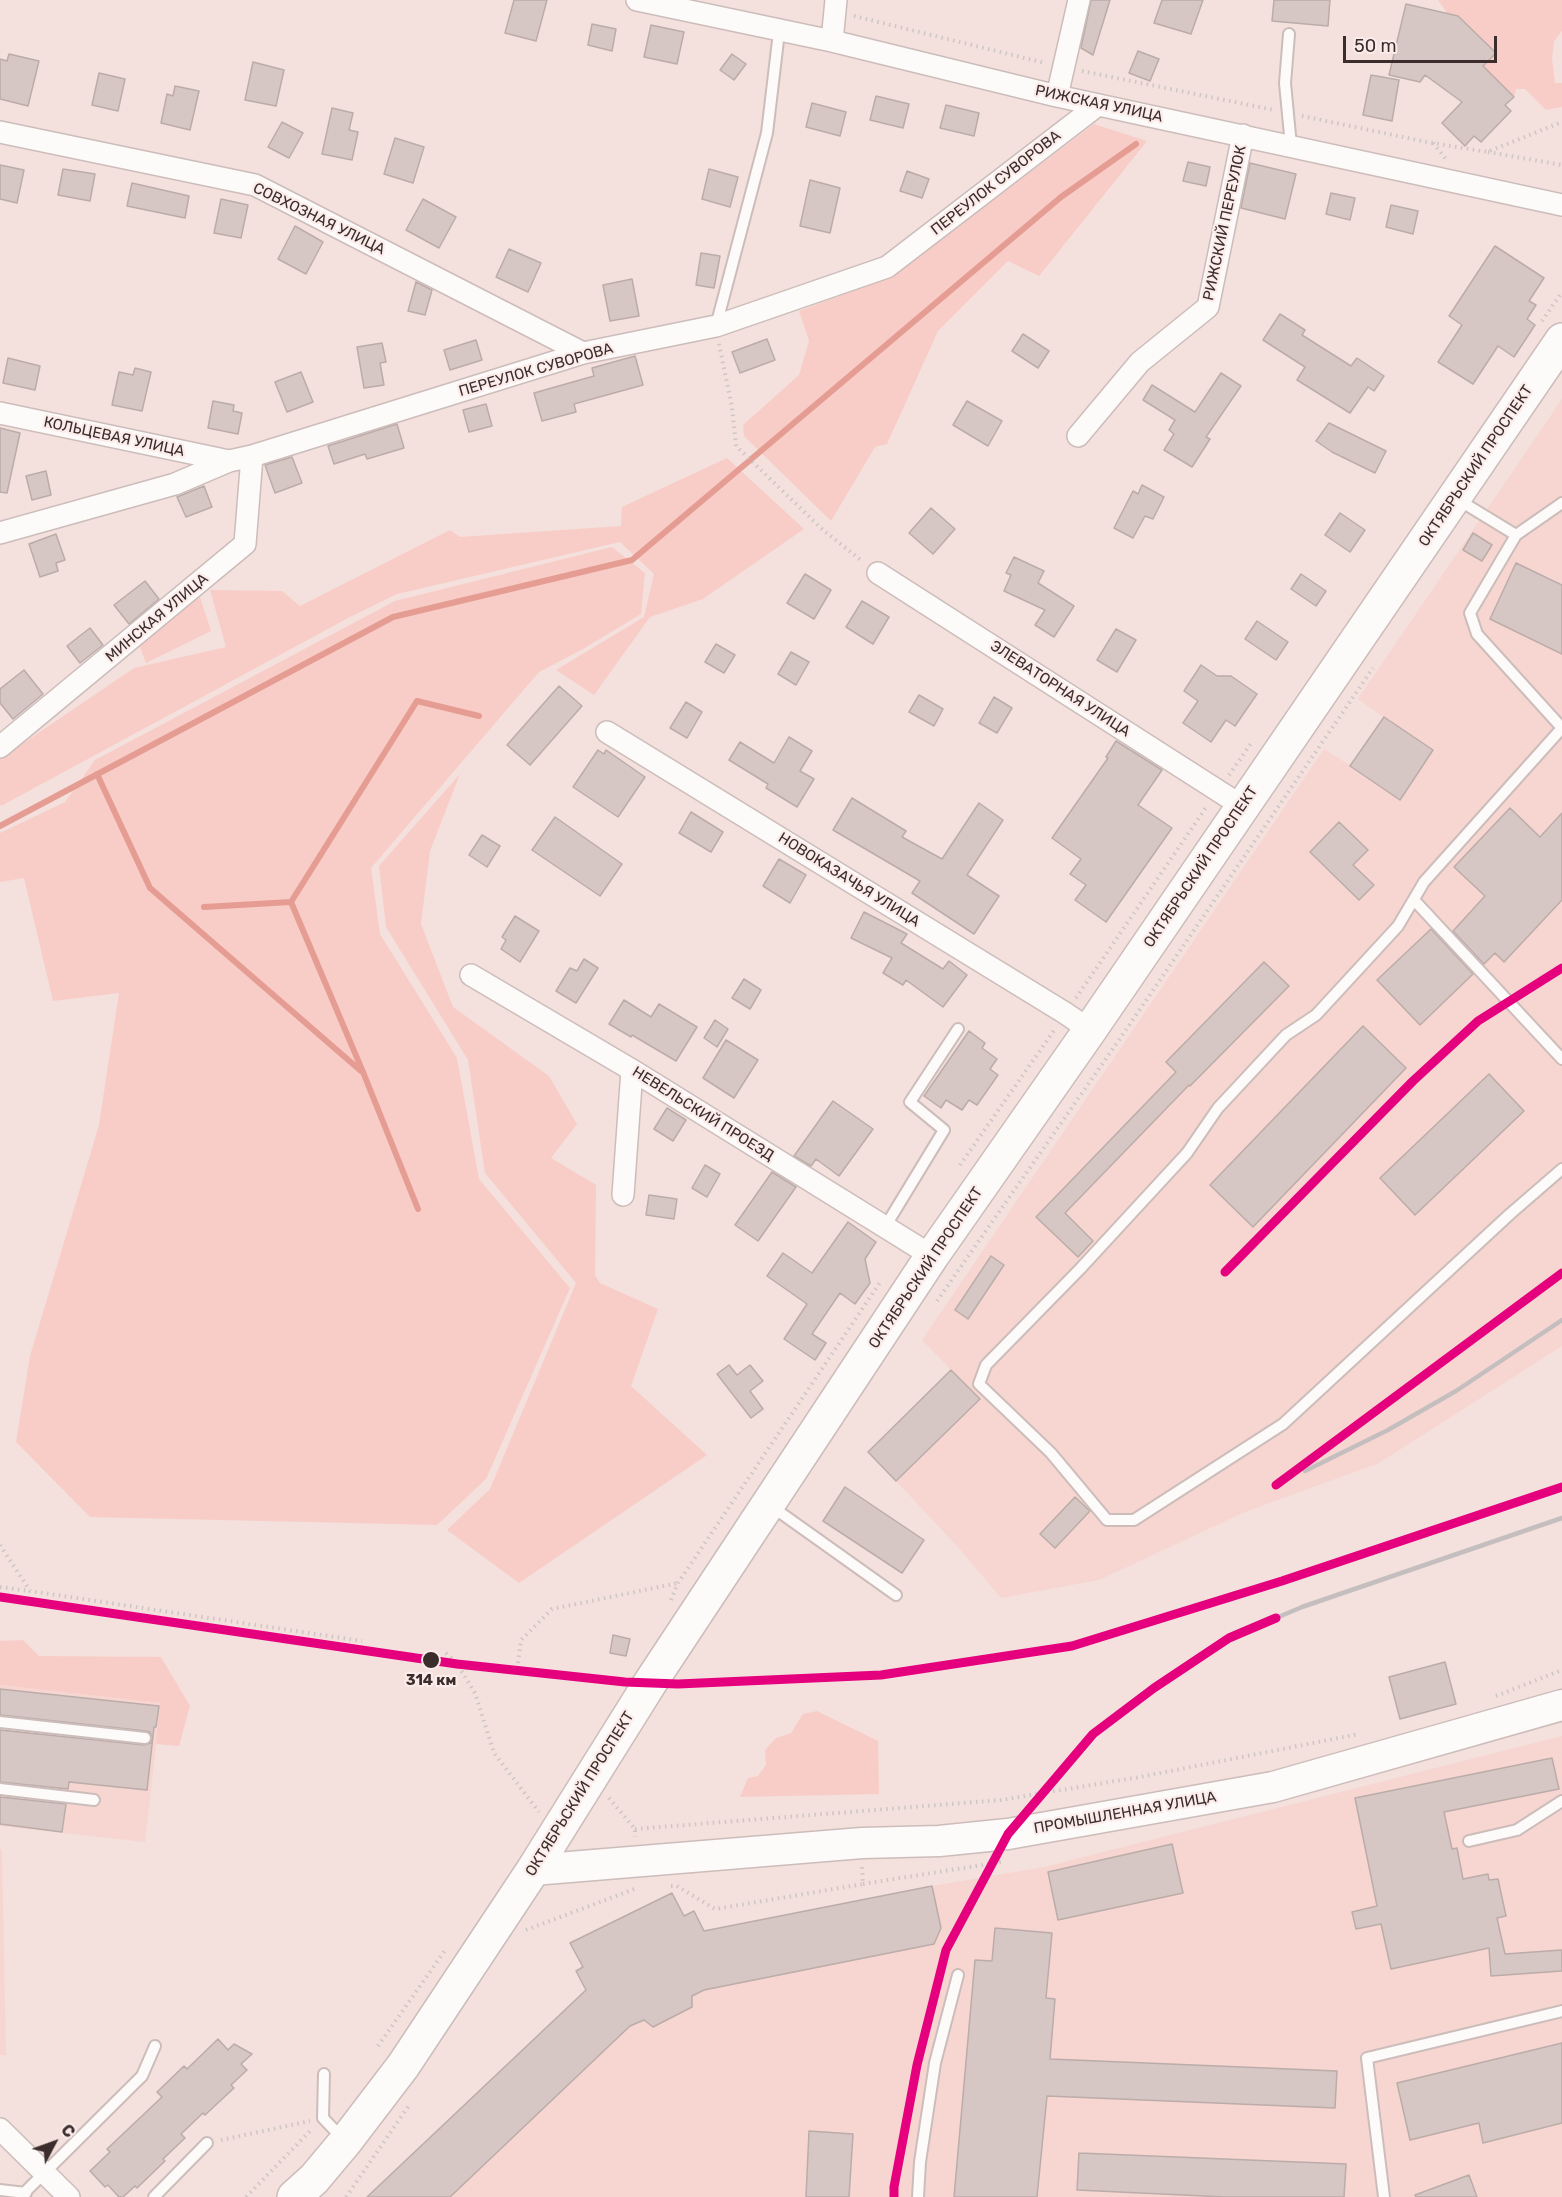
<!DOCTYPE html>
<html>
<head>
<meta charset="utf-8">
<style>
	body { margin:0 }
	#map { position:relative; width:1562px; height:2197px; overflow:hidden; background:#f4e0dd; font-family:Rubik,sans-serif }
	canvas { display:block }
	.north { position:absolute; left:24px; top:2113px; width:60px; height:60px; -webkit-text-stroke:4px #fbecea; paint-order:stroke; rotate:49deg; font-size:16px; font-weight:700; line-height:24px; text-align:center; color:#3a2d2b }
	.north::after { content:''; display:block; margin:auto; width:21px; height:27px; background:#3a2d2b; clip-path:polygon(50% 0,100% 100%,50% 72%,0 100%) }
	.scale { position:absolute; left:1343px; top:36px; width:154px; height:27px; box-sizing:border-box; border:3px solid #3a2d2b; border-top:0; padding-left:8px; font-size:18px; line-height:21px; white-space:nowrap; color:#3a2d2b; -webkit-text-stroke:4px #fbecea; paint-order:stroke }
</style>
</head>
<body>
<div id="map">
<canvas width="1562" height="2197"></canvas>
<div class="north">С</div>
<div class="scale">50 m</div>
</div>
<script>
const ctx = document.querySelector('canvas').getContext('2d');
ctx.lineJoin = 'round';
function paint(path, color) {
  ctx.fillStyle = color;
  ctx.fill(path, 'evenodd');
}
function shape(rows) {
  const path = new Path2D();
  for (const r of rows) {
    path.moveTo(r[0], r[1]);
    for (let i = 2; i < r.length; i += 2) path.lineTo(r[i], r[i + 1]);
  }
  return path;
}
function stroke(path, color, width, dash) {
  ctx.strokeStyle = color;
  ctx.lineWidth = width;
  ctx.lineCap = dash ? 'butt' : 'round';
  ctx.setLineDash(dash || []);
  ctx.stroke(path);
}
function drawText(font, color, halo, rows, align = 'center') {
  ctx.font = font + ' Rubik,sans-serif';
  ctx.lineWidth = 4.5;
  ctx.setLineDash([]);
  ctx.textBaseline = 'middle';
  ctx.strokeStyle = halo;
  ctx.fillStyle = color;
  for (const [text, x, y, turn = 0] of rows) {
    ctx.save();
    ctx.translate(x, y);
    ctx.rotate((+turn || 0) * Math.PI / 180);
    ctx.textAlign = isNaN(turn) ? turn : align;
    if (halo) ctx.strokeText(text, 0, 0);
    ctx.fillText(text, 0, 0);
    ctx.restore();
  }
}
paint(shape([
	[1562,399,1562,1346,1379,1463,1245,1512,1099,1580,1001,1598,958,1547,896,1481,980,1399,922,1340,1324,749,1351,766,1383,717,1358,699],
	[0,1685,161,1703,145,1842,0,1826],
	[1562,1736,1562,2197,367,2197,591,1985,692,1934,932,1886,1044,1867],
	[0,1849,2,1849,6,2055,0,2055]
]), '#f7d6d1');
paint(shape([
	[1438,0,1562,0,1562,31,1554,41,1552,58,1555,83,1562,83,1562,107,1546,110,1525,89,1516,89,1514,97,1490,74],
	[1094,124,1147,141,1039,276,1008,261,938,331,887,444,875,447,831,521,744,436,743,425,799,375,809,341,799,311,893,276],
	[727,458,804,529,703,599,650,617,594,695,556,670,644,617,654,574,620,542,397,594,350,617,1,806,0,804,0,759,134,668,226,647,210,590,282,591,300,606,450,530,460,537,621,526,622,507],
	[612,547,645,573,641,614,583,649,539,672,371,868,380,934,457,1058,479,1179,570,1288,486,1479,437,1525,90,1517,16,1442,30,1356,99,1125,119,993,53,1001,24,878,0,882,0,833,65,802,95,760,395,601],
	[199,594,211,631,146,663,138,642],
	[460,774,430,851,421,924,453,1007,549,1076,577,1124,551,1158,596,1185,595,1275,600,1283,658,1309,631,1386,707,1455,519,1583,447,1530,490,1489,576,1283,485,1173,468,1060,386,927,379,866],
	[23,1640,39,1656,161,1657,190,1706,179,1746,156,1744,160,1703,0,1685,0,1641],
	[817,1711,878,1741,879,1794,740,1797,748,1778,758,1776,766,1765,765,1750,776,1738,791,1733,803,1714]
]), '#f8cdc7');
stroke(shape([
	[97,774,150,888,361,1071],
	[0,826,393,617,632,560,1061,197,1136,144],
	[204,907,291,902],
	[418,1209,363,1072,291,902,417,701,479,716]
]), '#e59c92', 6);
const building = shape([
	[514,0,547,0,536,41,505,33,514,0],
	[1091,0,1110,0,1093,55,1081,48,1091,0],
	[1162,0,1203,0,1191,34,1154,23,1162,0],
	[1274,0,1330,0,1328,26,1272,21,1274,0],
	[1406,4,1458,16,1496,53,1483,66,1514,97,1505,105,1511,111,1481,142,1474,136,1465,146,1442,123,1462,102,1425,75,1420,82,1389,75,1406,4],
	[592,24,616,29,612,51,588,45,592,24],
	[651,25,684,32,677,64,644,57,651,25],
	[1138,51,1159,59,1150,81,1129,73,1138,51],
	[9,54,39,61,28,106,0,99,0,59,7,61,9,54],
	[732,54,746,64,734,80,720,70,732,54],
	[253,62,284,70,276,106,245,100,253,62],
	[99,73,125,79,118,111,92,105,99,73],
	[1371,75,1399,80,1392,121,1363,115,1371,75],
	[175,86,199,91,190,130,161,123,167,94,173,96,175,86],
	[876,96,909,104,903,128,870,120,876,96],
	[812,103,846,112,840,136,806,127,812,103],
	[946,105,979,113,974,136,940,128,946,105],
	[332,108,353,113,349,130,358,132,352,160,322,154,332,108],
	[282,122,303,133,289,158,268,147,282,122],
	[395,138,424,147,413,183,384,174,395,138],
	[1188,162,1210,167,1206,186,1183,181,1188,162],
	[1250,163,1296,174,1285,219,1241,208,1250,163],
	[0,165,24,170,17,203,0,199,0,165],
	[63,169,95,174,90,201,58,195,63,169],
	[709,169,738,177,730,207,702,199,709,169],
	[907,171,929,179,922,198,900,191,907,171],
	[810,180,840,188,830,233,800,226,810,180],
	[132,183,189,196,185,218,127,206,132,183],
	[1331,193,1355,198,1350,220,1326,214,1331,193],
	[221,199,248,205,241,238,214,233,221,199],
	[423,199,456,217,439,248,406,230,423,199],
	[1391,205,1418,211,1413,234,1386,227,1391,205],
	[295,226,323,242,306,274,278,259,295,226],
	[1495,246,1544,278,1529,301,1536,305,1527,319,1535,325,1514,357,1498,346,1473,384,1438,362,1462,325,1449,316,1495,246],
	[509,249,541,263,528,292,496,277,509,249],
	[701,253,720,256,714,288,696,285,701,253],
	[632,279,639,316,610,321,603,285,632,279],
	[416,282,432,290,425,315,408,311,416,282],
	[1280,314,1305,330,1302,335,1351,366,1357,358,1384,376,1374,391,1368,387,1350,413,1297,380,1305,367,1263,340,1280,314],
	[1023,334,1049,351,1038,368,1012,351,1023,334],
	[767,339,775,360,740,373,732,352,767,339],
	[476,340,482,360,450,370,444,350,476,340],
	[382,343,386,362,380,363,384,385,364,388,357,347,382,343],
	[635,356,643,385,574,404,576,412,542,421,534,393,594,376,592,368,635,356],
	[8,358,40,366,35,390,3,383,8,358],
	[135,368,151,372,142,411,112,405,119,372,133,375,135,368],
	[301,372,313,402,287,412,275,382,301,372],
	[1221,373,1241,386,1206,437,1210,439,1192,467,1164,450,1174,434,1169,430,1175,420,1143,400,1152,385,1195,412,1221,373],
	[213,401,234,405,233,411,242,413,238,434,208,428,213,401],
	[967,401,1002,421,988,446,953,425,967,401],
	[486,404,492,426,469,432,463,410,486,404],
	[1329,423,1386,451,1375,473,1332,452,1316,441,1329,423],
	[397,424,404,448,367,459,365,454,334,464,328,446,397,424],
	[0,428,20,433,7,493,0,492,0,428],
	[292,457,302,483,275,493,265,465,292,457],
	[46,471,51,495,32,500,26,476,46,471],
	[1142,485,1164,497,1153,519,1145,516,1133,538,1114,528,1133,491,1138,494,1142,485],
	[204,486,212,507,186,517,177,497,204,486],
	[931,508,955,529,933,554,909,533,931,508],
	[1340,513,1365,530,1350,552,1325,535,1340,513],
	[1473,533,1492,545,1482,561,1463,550,1473,533],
	[56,534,65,560,56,563,58,571,40,577,29,544,56,534],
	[1014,557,1044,571,1038,583,1074,606,1054,637,1035,625,1045,610,1004,591,1011,575,1006,573,1014,557],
	[1516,563,1562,585,1562,654,1490,619,1516,563],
	[805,574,831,590,814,619,787,603,805,574],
	[1301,574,1326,591,1316,606,1291,589,1301,574],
	[145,581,159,599,129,624,114,605,145,581],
	[862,601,889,617,873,644,846,627,862,601],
	[1257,621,1288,642,1276,660,1245,639,1257,621],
	[90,628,103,645,80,663,67,646,90,628],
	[1116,629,1136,640,1117,672,1097,660,1116,629],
	[716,644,735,655,724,673,705,662,716,644],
	[791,652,809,662,796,685,778,674,791,652],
	[1201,665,1217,676,1231,676,1257,694,1235,726,1226,720,1211,742,1183,723,1198,701,1184,691,1201,665],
	[24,670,43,694,13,719,0,703,0,689,24,670],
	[559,686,582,706,530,765,507,745,559,686],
	[919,695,943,709,934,726,909,712,919,695],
	[994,697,1012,708,997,733,979,723,994,697],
	[686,702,702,712,687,738,670,728,686,702],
	[1384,717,1433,750,1400,800,1350,766,1384,717],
	[789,737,812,751,800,771,814,779,797,807,766,788,768,784,729,760,740,742,774,763,789,737],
	[1116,741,1162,770,1138,805,1172,828,1106,922,1075,900,1086,885,1070,874,1081,859,1052,838,1108,758,1106,757,1116,741],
	[598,750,604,754,606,750,645,777,618,817,573,787,598,750],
	[852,798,906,831,902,837,942,859,979,803,1003,820,967,875,999,896,974,934,912,893,920,881,833,830,852,798],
	[1510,808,1540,837,1562,813,1562,900,1504,962,1495,953,1484,964,1453,931,1485,896,1454,867,1510,808],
	[691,812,723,832,711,852,679,833,691,812],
	[555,817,622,864,600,896,532,850,555,817],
	[1339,822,1368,850,1353,865,1374,885,1359,900,1310,852,1339,822],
	[482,835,500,846,487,867,469,855,482,835],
	[779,859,806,875,790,903,763,886,779,859],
	[864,912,907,934,901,943,943,969,949,961,967,975,943,1007,906,980,903,985,883,973,892,958,851,938,864,912],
	[515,916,539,931,520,962,501,949,506,940,502,937,515,916],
	[1431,929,1473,974,1420,1025,1377,980,1431,929],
	[584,959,598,968,576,1003,556,991,570,968,577,971,584,959],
	[1264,962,1289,986,1190,1086,1189,1085,1065,1213,1093,1241,1078,1257,1036,1217,1176,1072,1166,1062,1264,962],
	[744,979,761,990,750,1009,732,998,744,979],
	[624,1000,651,1017,659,1004,697,1027,676,1061,632,1035,631,1037,609,1024,624,1000],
	[715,1020,728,1029,717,1047,704,1038,715,1020],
	[1363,1026,1406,1068,1253,1227,1210,1185,1363,1026],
	[969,1031,985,1043,982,1048,997,1059,990,1069,998,1075,977,1105,969,1100,962,1110,946,1100,941,1108,924,1096,969,1031],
	[726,1040,758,1060,734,1098,703,1078,726,1040],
	[1489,1074,1524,1111,1415,1215,1380,1178,1489,1074],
	[833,1101,873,1129,839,1176,816,1159,811,1166,794,1156,833,1101],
	[667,1108,686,1120,673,1141,654,1129,667,1108],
	[705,1165,720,1174,707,1197,692,1188,705,1165],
	[772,1172,796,1187,758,1241,735,1225,772,1172],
	[649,1195,677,1199,674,1219,646,1215,649,1195],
	[848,1222,876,1242,865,1259,870,1283,855,1304,840,1293,812,1334,826,1343,815,1360,784,1339,807,1304,767,1276,783,1253,812,1273,848,1222],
	[991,1256,1004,1265,968,1319,955,1310,991,1256],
	[729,1365,737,1375,750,1365,763,1381,750,1391,763,1409,751,1418,717,1374,729,1365],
	[951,1370,980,1399,896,1481,868,1452,951,1370],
	[845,1487,924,1540,902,1573,823,1521,845,1487],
	[1075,1497,1090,1511,1055,1548,1040,1534,1075,1497],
	[613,1635,630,1639,626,1656,610,1653,613,1635],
	[1445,1662,1456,1704,1400,1719,1389,1677,1445,1662],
	[0,1689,159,1706,156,1727,154,1727,147,1790,69,1782,68,1789,0,1782,0,1730,144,1745,151,1743,152,1738,150,1732,146,1731,0,1715,0,1689],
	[1552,1758,1559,1789,1444,1812,1452,1849,1457,1848,1463,1879,1488,1874,1489,1880,1498,1879,1506,1916,1497,1918,1505,1954,1562,1950,1562,1971,1491,1976,1489,1948,1391,1969,1381,1924,1356,1929,1352,1912,1377,1906,1355,1798,1552,1758],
	[0,1797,66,1804,62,1832,0,1824,0,1797],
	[1172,1844,1183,1893,1058,1920,1048,1872,1172,1844],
	[932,1886,941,1928,934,1944,704,1990,692,1996,692,2007,653,2027,644,2020,630,2026,450,2197,367,2197,586,1990,576,1971,583,1967,570,1943,672,1893,684,1916,694,1911,704,1931,932,1886],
	[995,1928,1052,1933,1046,1998,1055,1999,1050,2059,1337,2071,1335,2108,1047,2096,1037,2197,954,2197,975,1960,992,1961,995,1928],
	[218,2039,228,2050,234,2044,252,2054,241,2064,247,2070,231,2085,234,2088,205,2115,203,2113,181,2134,185,2138,163,2159,165,2161,137,2188,135,2186,123,2197,119,2197,108,2185,105,2187,90,2171,110,2152,107,2149,162,2097,157,2092,184,2066,187,2069,218,2039],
	[1562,2043,1562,2123,1483,2143,1479,2123,1410,2140,1397,2083,1562,2043],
	[809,2131,853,2134,849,2197,806,2197,809,2131],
	[1079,2153,1346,2164,1344,2197,1225,2197,1077,2190,1079,2153],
	[1469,2175,1477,2197,1416,2197,1415,2195,1469,2175]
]);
paint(building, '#d6c7c4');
stroke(building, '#bbaca9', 1.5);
const lane = shape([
	[1289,34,1285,83,1291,146],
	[716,326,767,133,779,32],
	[1457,499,1516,535],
	[1562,503,1516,535,1470,613,1477,634,1562,728,1424,882,1398,926,1316,1015,1286,1035,1218,1108,1187,1153,1080,1269,986,1365,979,1384,1051,1453,1107,1520,1134,1520,1283,1424,1510,1214,1562,1169],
	[1414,900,1562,1059],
	[885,1227,944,1130,910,1102,958,1029],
	[771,1506,896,1595],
	[0,1722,145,1738],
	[0,1789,94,1800],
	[1469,1841,1517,1830,1562,1801],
	[324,2074,323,2118,344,2140],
	[0,2190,26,2193],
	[20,2197,142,2076,155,2046],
	[154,2197,207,2143],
	[918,2197,920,2162,935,2063,958,1975],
	[1384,2197,1367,2058,1562,2011]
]);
const street = shape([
	[637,0,832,41,1057,96,1562,205],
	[832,41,836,0],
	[1057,96,1079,0],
	[0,132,255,185,583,353],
	[0,413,229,461],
	[1078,436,1140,362,1208,307,1243,135],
	[0,533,175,484,229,461,252,456,583,353,716,326,887,267,1098,105],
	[878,573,1242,806],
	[607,732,1065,1013,1090,1030],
	[0,747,245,544,252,456],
	[471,975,632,1070,932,1256],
	[623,1195,632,1070],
	[0,2129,69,2197]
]);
const secondary = shape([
	[533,1870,862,1843,939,1841,1008,1834,1273,1787,1562,1705]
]);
const primary = shape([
	[294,2197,314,2179,345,2142,403,2066,533,1870,650,1683,932,1256,1090,1030,1562,340]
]);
stroke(lane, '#ccbdba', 14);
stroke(street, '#ccbdba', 24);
stroke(secondary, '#ccbdba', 33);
stroke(primary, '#ccbdba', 36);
stroke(shape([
	[854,16,1045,63],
	[1082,71,1274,110],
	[1302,116,1427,142,1487,152,1562,122],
	[1433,143,1446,159],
	[1488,152,1562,165],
	[1542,321,1562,292],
	[719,344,732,407,736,446,823,530,862,561],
	[1229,775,1252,742],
	[1076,998,1207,806],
	[960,1165,1055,1029],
	[937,1301,1119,1040,1373,668],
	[0,1545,30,1591,362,1641],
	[0,1587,29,1591],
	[671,1600,678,1583,881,1281],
	[446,1653,457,1664,475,1693,494,1753,539,1812],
	[518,1663,521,1640,552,1609,678,1583],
	[1496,1696,1562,1670],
	[609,1798,635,1829,635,1837],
	[635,1829,1001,1800,1140,1777,1359,1734],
	[863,1884,1001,1862],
	[671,1886,677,1886,715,1909,863,1884,862,1867],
	[526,1930,637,1888],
	[378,2046,446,1949],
	[221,2140,310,2121],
	[246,2197,312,2129],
	[346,2197,410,2104]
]), '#ccc6c5', 4, [1.5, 4.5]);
stroke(lane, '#fdfafa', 10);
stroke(street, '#fdfafa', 21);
stroke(secondary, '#fdfafa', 30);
stroke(primary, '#fdfafa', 33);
stroke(shape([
	[1225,1272,1413,1081,1478,1021,1562,968],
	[1305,1471,1388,1430,1456,1391,1562,1320],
	[1276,1485,1562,1273],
	[894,2197,894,2187,917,2065,946,1950,1008,1834,1093,1734,1154,1688,1229,1638,1302,1607,1562,1518]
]), '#c4bfbe', 4.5);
stroke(shape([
	[1225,1272,1413,1081,1478,1021,1562,968],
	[1276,1485,1562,1273],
	[0,1597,457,1664,625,1682,678,1684,881,1675,1072,1646,1282,1581,1562,1487],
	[894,2197,894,2187,917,2065,946,1950,1008,1834,1093,1734,1154,1688,1229,1638,1276,1618]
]), '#e5007d', 9);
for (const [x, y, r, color] of [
	[431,1660,9,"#3a2d2b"]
]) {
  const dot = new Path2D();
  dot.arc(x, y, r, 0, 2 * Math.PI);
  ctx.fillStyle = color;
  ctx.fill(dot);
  stroke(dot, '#fbecea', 2);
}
drawText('15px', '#3a2d2b', '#fbecea', [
	["РИЖСКАЯ УЛИЦА",1099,104,12],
	["ПЕРЕУЛОК СУВОРОВА",996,183,-38],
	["СОВХОЗНАЯ УЛИЦА",319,219,26],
	["РИЖСКИЙ ПЕРЕУЛОК",1225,223,-78],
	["ПЕРЕУЛОК СУВОРОВА",536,370,-16],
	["КОЛЬЦЕВАЯ УЛИЦА",114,437,12],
	["ОКТЯБРЬСКИЙ ПРОСПЕКТ",1476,466,-56],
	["МИНСКАЯ УЛИЦА",157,618,-40],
	["ЭЛЕВАТОРНАЯ УЛИЦА",1060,689,33],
	["ОКТЯБРЬСКИЙ ПРОСПЕКТ",1201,867,-56],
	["НОВОКАЗАЧЬЯ УЛИЦА",849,880,32],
	["НЕВЕЛЬСКИЙ ПРОЕЗД",703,1114,32],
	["ОКТЯБРЬСКИЙ ПРОСПЕКТ",926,1268,-56],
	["ОКТЯБРЬСКИЙ ПРОСПЕКТ",580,1794,-58],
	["ПРОМЫШЛЕННАЯ УЛИЦА",1125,1813,-10]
]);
drawText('bold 15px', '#3a2d2b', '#fbecea', [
	["314 км",431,1681]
]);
</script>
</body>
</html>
